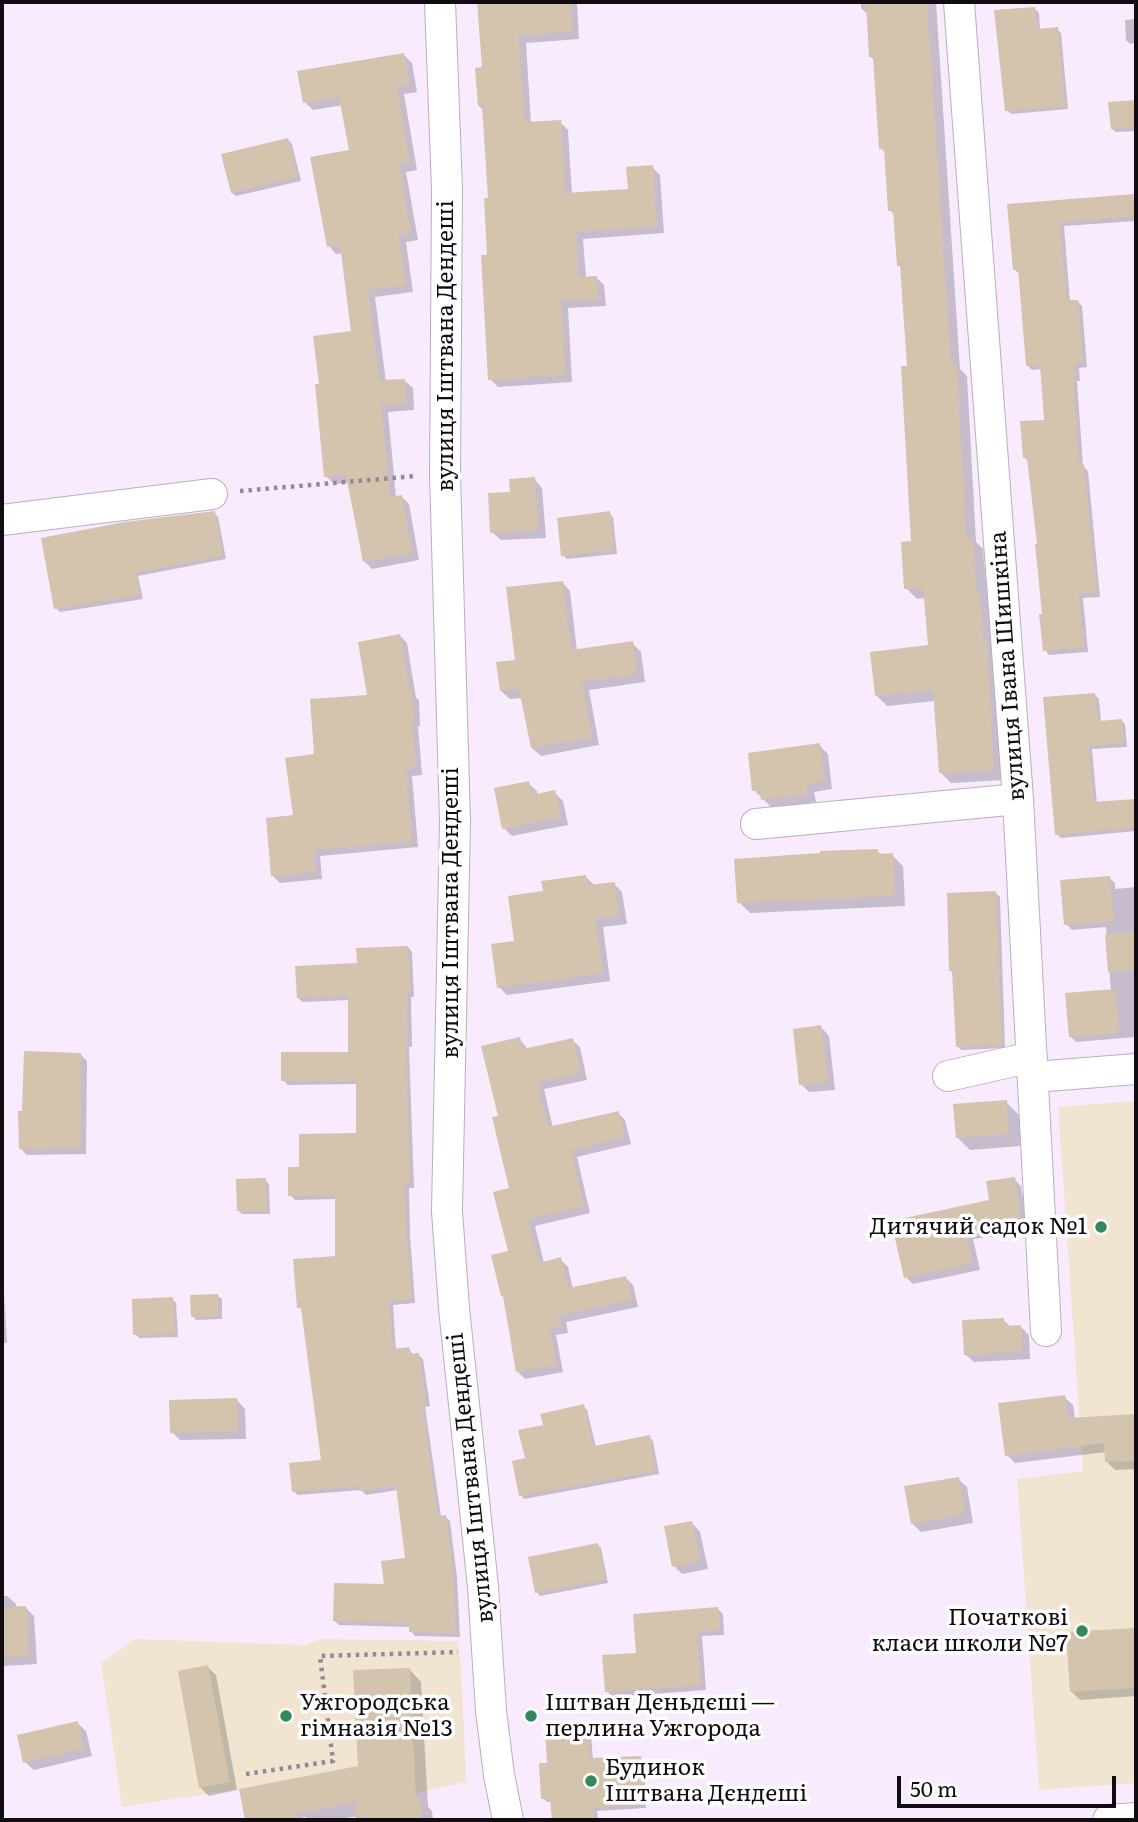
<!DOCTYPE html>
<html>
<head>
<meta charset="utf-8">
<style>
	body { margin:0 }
	#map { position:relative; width:1138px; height:1822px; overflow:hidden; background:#f9ebfe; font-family:Literata,serif }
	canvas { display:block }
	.frame { position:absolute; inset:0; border:4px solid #110b12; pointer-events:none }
	.scale { position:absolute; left:897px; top:1776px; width:219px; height:32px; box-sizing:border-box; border:4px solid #110b12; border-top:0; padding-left:9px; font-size:21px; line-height:24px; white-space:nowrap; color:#110b12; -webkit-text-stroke:5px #fff; paint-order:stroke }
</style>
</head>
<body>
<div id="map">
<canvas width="1138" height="1822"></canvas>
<div class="frame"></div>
<div class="scale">50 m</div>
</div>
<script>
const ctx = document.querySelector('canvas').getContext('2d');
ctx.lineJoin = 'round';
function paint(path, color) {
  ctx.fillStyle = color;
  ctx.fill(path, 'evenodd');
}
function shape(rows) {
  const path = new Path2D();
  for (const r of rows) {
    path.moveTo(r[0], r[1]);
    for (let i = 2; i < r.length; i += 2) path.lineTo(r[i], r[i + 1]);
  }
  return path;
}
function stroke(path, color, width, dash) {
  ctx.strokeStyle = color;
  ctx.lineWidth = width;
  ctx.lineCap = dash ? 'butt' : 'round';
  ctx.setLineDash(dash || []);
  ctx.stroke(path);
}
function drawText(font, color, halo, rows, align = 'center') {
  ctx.font = font + ' Literata,serif';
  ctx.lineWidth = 7;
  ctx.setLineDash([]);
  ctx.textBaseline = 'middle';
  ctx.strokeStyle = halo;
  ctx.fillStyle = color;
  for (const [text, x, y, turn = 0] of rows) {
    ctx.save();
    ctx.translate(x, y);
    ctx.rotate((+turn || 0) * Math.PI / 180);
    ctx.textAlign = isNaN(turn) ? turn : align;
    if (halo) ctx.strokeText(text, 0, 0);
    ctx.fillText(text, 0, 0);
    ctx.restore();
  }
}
paint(shape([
	[1136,1101,1136,1783,1039,1790,1017,1479,1083,1471,1058,1107],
	[135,1639,303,1645,321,1639,457,1641,461,1664,466,1782,416,1793,360,1795,349,1768,239,1789,122,1807,101,1663]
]), '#f1e5d1');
paint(shape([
	[479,2,577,2,579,39,526,43,531,123,560,122,568,130,572,194,629,190,652,167,660,175,664,233,583,239,586,278,596,277,604,285,606,306,568,308,572,382,498,387,490,379,489,199,484,111,479,106,484,69],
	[861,2,936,2,960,369,967,376,976,542,983,549,1004,780,951,783,941,773,935,701,887,706,877,696,930,646,926,598,917,599,906,588,913,543,909,368,902,268,899,265,895,216,890,210,886,153,881,148,875,60,871,57,869,16,861,8],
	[1035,9,1039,13,1040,30,1057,29,1061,33,1068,109,1011,114,1007,110],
	[1136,19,1136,43,1130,44,1126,40,1125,20],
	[404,55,412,63,417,92,404,94,417,170,406,172,418,240,406,242,413,292,375,297,386,382,405,381,413,388,414,410,388,412,396,497,401,496,409,504,419,560,372,569,364,561,350,483,334,484,326,476,321,385,353,333,343,253,336,254,329,246,352,152,343,105,313,110,305,102],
	[1136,102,1136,131,1116,132,1112,129,1110,104],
	[288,140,292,144,301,181,236,196,232,193],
	[1135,196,1136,221,1064,226,1070,302,1077,301,1082,306,1087,367,1079,368,1080,381,1077,381,1083,466,1088,471,1100,597,1083,598,1088,652,1049,655,1045,650,1039,545,1029,462,1025,458,1046,422,1042,369,1032,370,1027,365,1020,274,1014,269,1009,206],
	[534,479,542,488,546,538,501,540,492,532,511,493],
	[214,513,218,517,226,559,138,576,143,599,60,612,56,608],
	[609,513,613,517,617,554,567,559,563,555],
	[562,582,570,591,577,651,632,643,641,652,645,682,589,690,599,745,541,756,532,748,523,698,510,699,501,691],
	[400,636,407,643,416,698,419,700,420,726,418,726,422,775,412,776,418,847,320,856,322,879,280,883,273,876,316,756,369,696],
	[1095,695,1099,699,1101,722,1122,721,1125,724,1127,747,1092,749,1097,804,1134,801,1136,803,1136,831,1061,838,1057,834],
	[819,745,828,754,832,789,814,792,816,802,772,808,754,790],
	[528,783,537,791,538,796,554,792,563,801,568,825,512,836,504,828],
	[877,850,882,856,892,855,903,866,905,906,750,913,739,902,822,855],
	[586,877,595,886,614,884,622,892,627,924,603,927,610,981,507,995,499,987,545,893],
	[1109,878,1115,883,1115,889,1136,887,1136,1037,1076,1042,1071,1037,1111,991,1106,927,1072,930,1066,924],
	[996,893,1000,897,1005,1048,961,1050,957,1046,954,974,951,971],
	[408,947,412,952,414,997,411,997,412,1047,409,1047,414,1188,409,1188,410,1235,415,1303,393,1305,396,1350,409,1349,413,1355,418,1355,423,1359,430,1406,425,1407,441,1517,446,1517,450,1521,457,1577,460,1637,415,1636,411,1631,411,1627,339,1625,335,1621,386,1586,407,1560,398,1490,366,1495,361,1490,298,1495,293,1491,323,1462,303,1311,299,1307,337,1258,337,1199,295,1200,290,1195,301,1168,357,1135,357,1084,288,1085,283,1080,350,1053,349,1000,303,1002,298,998,359,965],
	[821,1027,829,1036,835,1090,809,1092,801,1084],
	[520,1039,528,1050,572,1040,580,1047,587,1080,544,1089,553,1128,618,1113,625,1120,631,1144,577,1157,590,1213,535,1226,544,1263,560,1259,568,1267,573,1289,626,1278,633,1285,638,1307,566,1322,568,1333,556,1335,563,1372,525,1379,517,1371,505,1298,502,1296,510,1252,511,1190,500,1117],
	[80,1054,87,1061,86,1154,27,1155,20,1148],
	[1006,1102,1019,1115,1021,1146,970,1150,957,1137],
	[1014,1179,1021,1186,1028,1232,973,1239,980,1270,913,1284,906,1277],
	[265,1180,269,1184,270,1214,242,1214,239,1211],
	[2,1290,4,1293,7,1343,2,1343],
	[218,1296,222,1299,222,1319,196,1320,193,1316],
	[172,1299,176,1303,178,1337,139,1338,135,1334],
	[1003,1320,1011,1327,1020,1326,1029,1335,1030,1359,974,1362,965,1354],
	[1064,1397,1073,1405,1075,1419,1136,1416,1136,1469,1115,1470,1107,1462,1106,1452,1015,1463,1007,1455],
	[237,1400,245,1409,246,1439,180,1440,172,1432],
	[583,1406,587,1410,596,1447,649,1437,653,1441,659,1474,524,1499,521,1495,527,1460],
	[958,1479,967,1487,973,1523,921,1532,912,1523],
	[692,1523,700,1532,708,1569,682,1574,674,1566],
	[598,1545,601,1548,608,1583,540,1596,537,1592],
	[2,1596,7,1596,16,1604,16,1608,25,1607,34,1616,37,1664,2,1666],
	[718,1609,723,1614,724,1635,702,1636,706,1690,612,1697,607,1691,638,1654],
	[1136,1629,1136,1696,1080,1700,1072,1692,1068,1634],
	[207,1667,216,1675,237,1790,209,1796,200,1787],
	[409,1669,421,1682,428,1807,432,1811,433,1820,364,1820,363,1815,337,1820,306,1820,306,1817,292,1820,247,1820,241,1790,360,1767],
	[77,1723,86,1731,92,1756,34,1770,25,1762],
	[588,1730,591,1734,593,1760,640,1758,644,1762,646,1808,597,1811,598,1820,553,1820,552,1802,547,1802,543,1798,549,1764]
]), '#0003');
paint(shape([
	[477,2,571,2,572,32,519,35,524,122,561,120,565,193,628,189,626,167,653,165,657,226,576,232,579,277,597,276,598,299,561,301,565,375,488,380,481,255,487,255,484,198,488,198,482,106,478,106,475,68,482,67],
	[866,2,927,2,951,364,957,364,966,537,973,537,977,595,980,594,984,641,987,640,994,770,939,773,933,690,875,696,870,652,928,645,923,588,904,589,901,542,911,541,901,366,907,366,900,266,897,266,893,211,888,211,884,149,879,149,873,57,869,57],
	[1035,7,1037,29,1058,27,1065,106,1005,111,994,10],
	[404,53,410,85,397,87,410,163,399,164,411,232,399,235,406,285,368,290,379,380,405,379,406,403,381,404,390,497,402,495,412,553,363,562,346,475,324,477,315,384,319,384,313,336,351,331,340,245,327,247,310,157,349,150,339,97,303,103,297,71],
	[1136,100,1136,127,1111,129,1108,102],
	[288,138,298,177,231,193,221,154],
	[1135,194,1136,216,1060,222,1067,300,1078,300,1083,363,1075,364,1076,377,1073,377,1079,465,1084,464,1097,592,1079,594,1084,647,1043,651,1039,614,1042,614,1035,544,1037,544,1027,458,1023,458,1020,421,1044,420,1040,365,1026,366,1018,269,1013,270,1007,204],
	[535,477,538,530,490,533,488,493,510,492,509,479],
	[215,511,223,555,136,573,140,595,54,609,41,538,125,522],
	[610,511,614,550,561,556,557,518],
	[563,581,571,650,633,641,637,674,582,682,592,737,531,748,519,689,500,691,496,662,515,660,506,587],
	[400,634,410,691,412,691,414,719,412,719,416,768,406,769,412,841,314,850,316,872,271,876,266,818,293,815,285,758,314,754,310,699,367,695,358,642],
	[1095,693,1098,721,1122,719,1124,743,1089,746,1094,802,1135,799,1136,827,1055,835,1043,697],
	[820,743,825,781,807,784,808,794,761,800,760,790,752,791,748,753],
	[529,781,532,795,555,790,561,817,502,829,494,788],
	[878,849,878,854,893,853,895,896,737,903,734,859,820,853,820,851],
	[586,875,588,885,615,882,619,916,595,919,603,973,497,988,491,944,514,941,508,896,543,891,541,881],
	[1110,876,1114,921,1064,925,1060,880],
	[996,891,1002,1045,956,1047,952,971,949,971,947,893],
	[1136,932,1136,970,1108,972,1105,935],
	[408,946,411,993,407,993,408,1044,406,1044,410,1184,405,1184,406,1229,412,1299,389,1301,393,1349,409,1347,410,1354,419,1353,426,1402,422,1403,438,1516,446,1515,453,1571,456,1633,409,1632,409,1623,333,1621,334,1583,384,1584,381,1561,405,1558,396,1486,359,1491,359,1486,292,1492,289,1463,321,1460,301,1308,297,1308,293,1259,335,1256,335,1195,288,1196,288,1167,299,1167,299,1134,356,1133,356,1081,281,1081,281,1052,348,1052,348,996,297,998,295,966,357,963,356,948],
	[1116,989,1119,1033,1069,1037,1065,993],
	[821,1025,828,1082,799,1085,793,1029],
	[520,1037,523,1049,573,1038,581,1073,537,1082,548,1127,619,1111,625,1137,571,1150,584,1206,528,1219,539,1263,561,1257,568,1288,626,1276,632,1300,560,1315,562,1326,550,1328,557,1365,516,1372,503,1296,501,1296,491,1255,508,1251,493,1192,509,1188,492,1117,498,1116,481,1046],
	[24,1051,81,1053,81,1148,19,1149,18,1111,22,1111],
	[1007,1100,1009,1134,956,1138,953,1104],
	[1015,1177,1021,1225,966,1232,973,1263,904,1278,891,1221,989,1200,986,1181],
	[266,1178,267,1211,237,1211,236,1179],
	[218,1294,219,1316,191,1317,190,1295],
	[173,1297,175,1334,133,1335,132,1299],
	[1004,1318,1005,1326,1021,1325,1022,1351,964,1355,962,1320],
	[1065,1395,1068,1418,1136,1414,1136,1461,1105,1462,1104,1443,1005,1456,998,1403],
	[237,1398,238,1431,170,1433,169,1400],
	[584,1404,594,1446,650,1435,656,1471,519,1496,512,1461,525,1458,518,1430,543,1425,540,1414],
	[959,1477,965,1514,911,1524,904,1486],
	[692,1521,700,1561,672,1567,664,1526],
	[598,1543,606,1579,535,1593,528,1557],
	[26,1606,29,1656,2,1658,2,1607],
	[718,1607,720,1630,697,1632,701,1685,605,1692,602,1655,636,1653,633,1614],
	[1136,1628,1136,1688,1070,1692,1066,1632],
	[208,1665,230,1782,199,1788,178,1671],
	[410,1668,416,1798,420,1797,422,1820,355,1820,355,1804,360,1802,296,1814,298,1820,245,1820,239,1789,358,1766,353,1670],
	[78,1721,84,1748,23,1763,17,1735],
	[588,1728,590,1758,641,1756,643,1804,594,1808,595,1820,552,1820,550,1799,541,1799,539,1763,547,1763,545,1730]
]), '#d4c3ad');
const minor = shape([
	[440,2,447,189,445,474,455,822,447,1211,454,1308,483,1587,491,1711,499,1775,508,1820],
	[959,2,1018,799,1046,1331],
	[2,520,212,494],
	[756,824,1018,799],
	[948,1076,1032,1057],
	[1034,1077,1136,1069],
	[1108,1820,1136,1818]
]);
stroke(minor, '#bdacc2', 32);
stroke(shape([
	[240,491,416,476],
	[246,1774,333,1761,320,1656,458,1652]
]), '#938996', 4.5, [3.5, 5]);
stroke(minor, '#fff', 30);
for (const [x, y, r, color] of [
	[1101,1227,7,"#33895d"],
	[1082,1631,7,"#33895d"],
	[286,1716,7,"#33895d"],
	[531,1716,7,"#33895d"],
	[591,1781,7,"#33895d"]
]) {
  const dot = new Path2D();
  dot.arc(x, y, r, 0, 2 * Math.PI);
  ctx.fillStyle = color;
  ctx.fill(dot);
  stroke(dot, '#fff', 2.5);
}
drawText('23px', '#110b12', '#fff', [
	["вулиця Іштвана Дендеші",446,346,-90],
	["вулиця Івана Шишкіна",1008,666,-94],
	["вулиця Іштвана Дендеші",451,913,-90],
	["вулиця Іштвана Дендеші",471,1478,-96]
]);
drawText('23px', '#110b12', '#fff', [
	["Дитячий садок №1",1087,1227,"right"],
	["Початкові",1068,1618,"right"],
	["класи школи №7",1068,1644,"right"],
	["Ужгородська",300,1703],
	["гімназія №13",300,1729],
	["Іштван Дєньдєші —",545,1703],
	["перлина Ужгорода",545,1729],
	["Будинок",605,1768],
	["Іштвана Дєндеші",605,1794]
], 'left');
</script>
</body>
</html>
